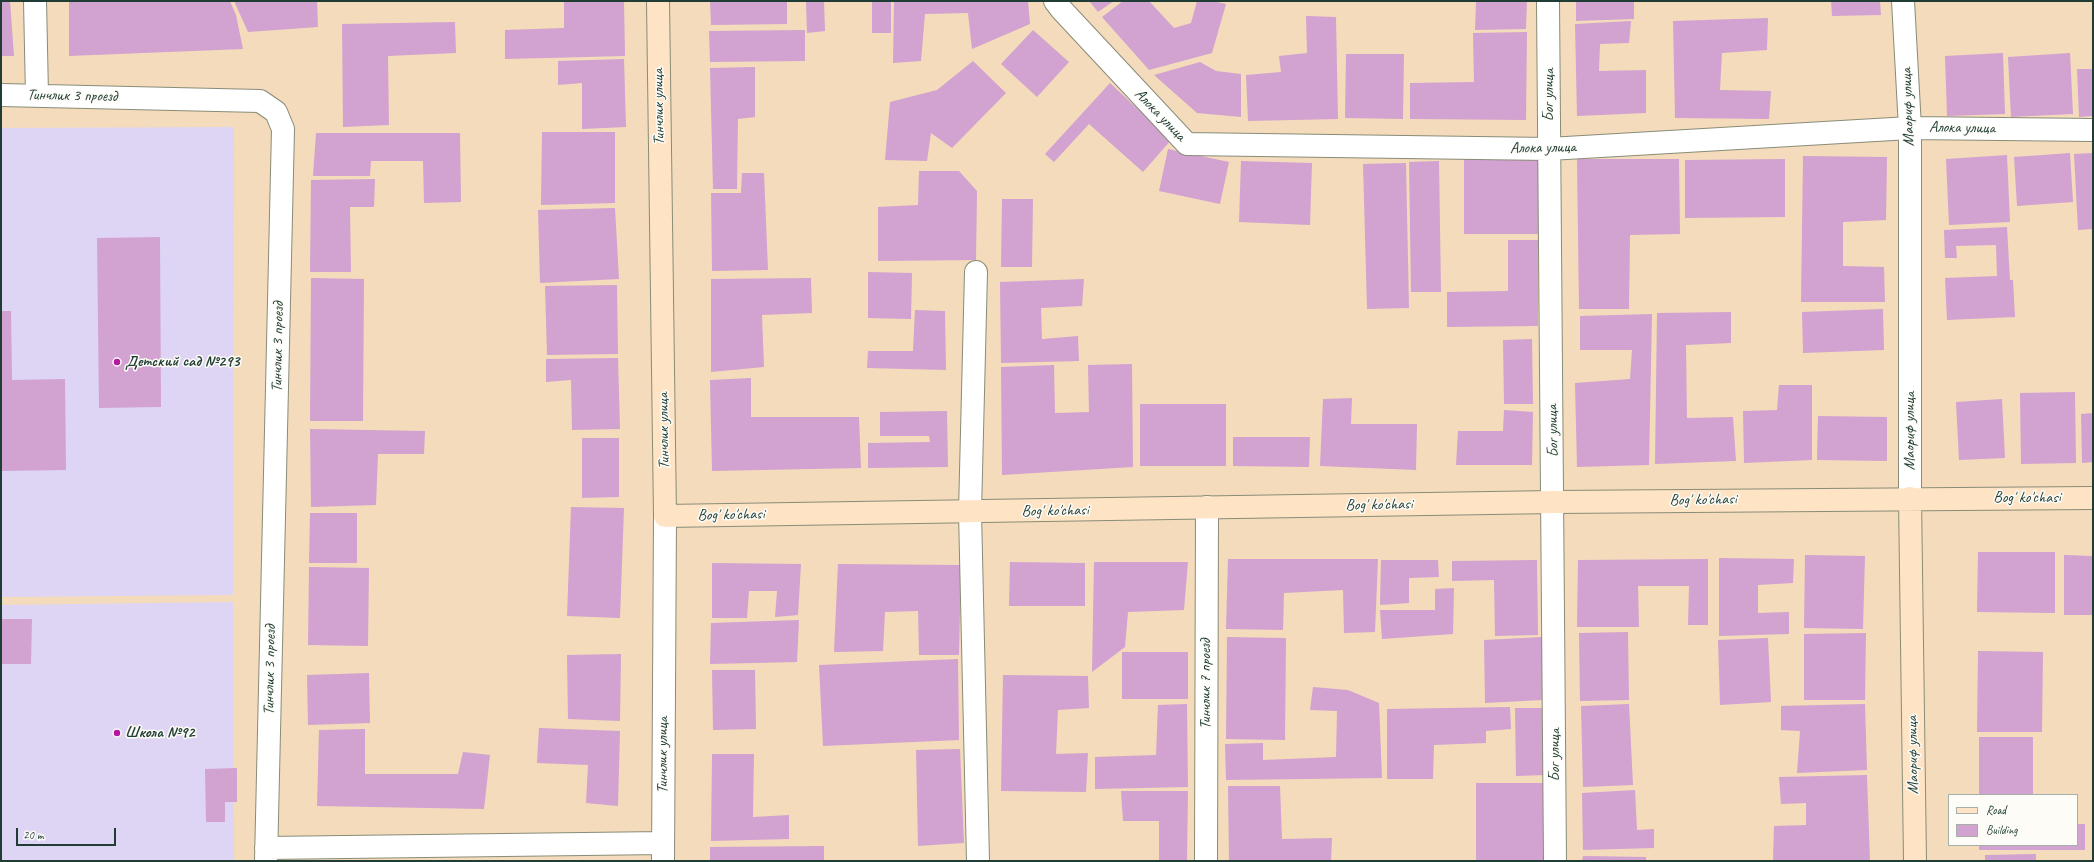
<!DOCTYPE html>
<html>
<head>
<meta charset="utf-8">
<style>
	body { margin:0 }
	#map { position:relative; width:2094px; height:862px; overflow:hidden; background:#f3dbbc; font-family:Caveat,sans-serif }
	canvas { display:block }
	.frame { position:absolute; inset:0; border:2px solid #1f3d34; pointer-events:none }
	.legend { position:absolute; left:1948px; top:794px; width:130px; height:52px; box-sizing:border-box; background:#fdfcf7; border:1px solid #a4b0a9; margin:0; padding:5px 7px; list-style:none; font-size:12px; color:#1f3d34 }
	.legend li { display:flex; align-items:center; gap:8px; height:20px }
	.legend b { width:20px; border:1px solid #a4b0a9 }
	.scale { position:absolute; left:16px; top:828px; width:100px; height:18px; box-sizing:border-box; border:2px solid #1f3d34; border-top:0; padding-left:5px; font-size:12px; line-height:14px; white-space:nowrap; color:#1f3d34; -webkit-text-stroke:3px #fdfcf7; paint-order:stroke }
</style>
</head>
<body>
<div id="map">
<canvas width="2094" height="862"></canvas>
<div class="frame"></div>
<ul class="legend">
<li><b style="height:5px;background:#fee4c5"></b>Road</li>
<li><b style="height:11px;background:#d2a2d0"></b>Building</li>
</ul>
<div class="scale">20 m</div>
</div>
<script>
const ctx = document.querySelector('canvas').getContext('2d');
ctx.lineJoin = 'round';
function paint(path, color) {
  ctx.fillStyle = color;
  ctx.fill(path, 'evenodd');
}
function shape(rows) {
  const path = new Path2D();
  for (const r of rows) {
    path.moveTo(r[0], r[1]);
    for (let i = 2; i < r.length; i += 2) path.lineTo(r[i], r[i + 1]);
  }
  return path;
}
function stroke(path, color, width, dash) {
  ctx.strokeStyle = color;
  ctx.lineWidth = width;
  ctx.lineCap = dash ? 'butt' : 'round';
  ctx.setLineDash(dash || []);
  ctx.stroke(path);
}
function drawText(font, color, halo, rows, align = 'center') {
  ctx.font = font + ' Caveat,sans-serif';
  ctx.lineWidth = 3;
  ctx.setLineDash([]);
  ctx.textBaseline = 'middle';
  ctx.strokeStyle = halo;
  ctx.fillStyle = color;
  for (const [text, x, y, turn = 0] of rows) {
    ctx.save();
    ctx.translate(x, y);
    ctx.rotate((+turn || 0) * Math.PI / 180);
    ctx.textAlign = isNaN(turn) ? turn : align;
    if (halo) ctx.strokeText(text, 0, 0);
    ctx.fillText(text, 0, 0);
    ctx.restore();
  }
}
paint(shape([
	[234,127,233,595,1,597,1,128],
	[233,602,234,861,1,861,1,605]
]), '#ded5f5');
paint(shape([
	[1,1,10,1,14,56,1,56],
	[69,1,230,1,236,15,243,49,69,56],
	[234,1,317,1,318,27,248,32],
	[564,1,624,1,625,56,505,59,505,30,564,28],
	[710,1,787,1,787,24,711,25],
	[806,1,824,1,825,31,807,33],
	[872,1,891,1,891,33,872,33],
	[894,1,1028,1,1030,24,972,49,968,13,925,14,921,61,893,63],
	[1089,1,1114,1,1098,12],
	[1123,1,1149,1,1174,28,1191,23,1197,1,1212,1,1226,4,1212,53,1149,70,1102,17],
	[1476,1,1527,1,1526,29,1475,30],
	[1576,1,1634,1,1634,19,1576,21],
	[1831,1,1880,1,1881,15,1832,16],
	[1306,16,1336,17,1338,119,1248,121,1246,75,1281,72,1279,56,1307,53],
	[1768,18,1767,50,1722,53,1720,90,1771,91,1769,119,1675,118,1673,21],
	[1631,21,1629,43,1600,44,1599,71,1646,70,1646,113,1577,116,1575,24],
	[455,22,456,53,388,56,389,125,343,127,342,24],
	[805,30,805,61,710,62,709,31],
	[1033,30,1069,62,1037,97,1001,64],
	[1527,32,1526,120,1410,119,1410,83,1474,82,1473,33],
	[2003,53,2005,114,1947,116,1945,56],
	[2070,53,2073,114,2011,117,2008,57],
	[1346,54,1404,54,1403,119,1345,118],
	[624,59,626,127,582,129,582,83,558,85,558,61],
	[973,61,1006,93,952,148,931,133,927,161,885,160,890,102,937,90],
	[1200,62,1216,71,1241,74,1241,117,1197,113,1154,75],
	[755,67,755,117,738,119,737,189,713,189,710,68],
	[2077,69,2093,69,2093,116,2079,117],
	[1110,83,1171,140,1143,172,1089,124,1054,162,1045,154],
	[542,132,615,132,615,203,541,205],
	[316,133,460,133,461,202,424,203,423,161,371,161,370,176,313,176],
	[1168,149,1229,162,1220,204,1159,191],
	[2070,153,2073,202,2017,206,2014,157],
	[2093,153,2093,229,2078,230,2074,154],
	[2007,155,2010,222,1949,225,1946,159],
	[1803,156,1887,157,1886,220,1843,222,1843,266,1884,267,1885,302,1801,302],
	[1464,159,1538,159,1538,234,1464,234],
	[1577,159,1679,159,1680,234,1630,235,1629,309,1579,309],
	[1785,159,1785,217,1685,218,1685,160],
	[1241,161,1312,163,1310,225,1239,222],
	[1439,161,1441,292,1411,292,1409,162],
	[1406,163,1409,308,1367,309,1363,164],
	[919,171,959,171,977,191,976,260,878,261,878,207,918,205],
	[742,173,764,173,768,270,712,271,711,193,741,193],
	[375,179,374,207,350,207,351,272,310,272,311,180],
	[1002,199,1033,199,1032,267,1001,267],
	[615,208,619,279,540,283,538,210],
	[2007,227,2010,280,2013,280,2015,317,1947,320,1945,278,1997,276,1996,245,1956,246,1957,258,1945,258,1944,230],
	[160,237,161,407,99,408,97,238],
	[1508,240,1538,240,1538,326,1447,327,1447,292,1508,291],
	[868,272,912,273,911,319,868,318],
	[311,278,364,279,363,421,310,421],
	[811,278,812,313,762,315,764,367,711,372,711,279],
	[1084,279,1082,306,1041,308,1042,339,1078,336,1079,361,1001,363,1000,282],
	[617,285,618,354,547,355,545,286],
	[1883,309,1884,350,1803,353,1802,312],
	[915,310,945,311,946,370,867,368,868,351,913,351],
	[1,311,11,311,12,380,65,379,66,470,1,471],
	[1731,312,1731,343,1686,345,1687,418,1733,417,1736,461,1655,464,1657,313],
	[1652,314,1649,465,1577,467,1575,383,1630,379,1632,350,1580,350,1580,316],
	[1532,339,1533,404,1504,404,1503,340],
	[618,358,620,429,572,430,571,380,546,382,546,359],
	[1132,364,1133,467,1002,475,1001,367,1054,365,1055,413,1089,412,1088,365],
	[751,378,751,417,859,417,861,468,712,471,710,380],
	[1779,385,1812,385,1812,460,1744,463,1743,411,1777,410],
	[2075,392,2076,463,2021,464,2020,393],
	[1352,398,1351,424,1417,424,1416,470,1320,466,1323,399],
	[2002,399,2005,458,1959,460,1956,402],
	[1140,404,1226,404,1226,466,1140,466],
	[1504,410,1533,412,1532,465,1456,465,1458,431,1503,431],
	[947,411,948,467,868,468,868,443,930,442,929,436,880,436,880,412],
	[2093,413,2093,462,2082,463,2081,414],
	[1818,416,1887,417,1887,461,1817,460],
	[310,429,425,431,424,454,378,454,376,505,311,507],
	[1233,437,1310,437,1309,467,1233,466],
	[582,438,619,438,619,497,582,498],
	[571,507,624,508,620,618,567,616],
	[310,513,357,513,357,563,309,563],
	[1978,552,2055,552,2055,613,1977,612],
	[1805,555,1865,556,1863,629,1804,628],
	[2064,555,2093,556,2093,615,2064,615],
	[1719,558,1794,559,1793,583,1758,585,1758,613,1789,612,1789,634,1719,636],
	[1228,559,1378,559,1375,632,1344,633,1343,590,1284,593,1283,630,1226,629],
	[1708,559,1708,625,1688,625,1689,586,1638,586,1639,627,1577,627,1578,560],
	[1381,560,1438,560,1439,577,1409,578,1409,603,1380,605],
	[1537,560,1538,635,1495,636,1494,580,1452,581,1452,561],
	[1010,562,1085,563,1085,606,1009,606],
	[1094,562,1188,562,1184,610,1128,612,1125,647,1092,672],
	[712,563,801,564,798,615,775,617,777,591,749,591,747,618,712,618],
	[838,564,961,565,959,655,919,655,918,611,885,612,883,651,834,652],
	[309,567,369,568,368,646,308,645],
	[1454,588,1453,634,1382,639,1380,610,1435,610,1435,589],
	[1,619,32,619,31,664,1,664],
	[799,620,797,662,710,664,711,623],
	[1628,632,1629,700,1580,701,1579,633],
	[1866,633,1865,700,1804,700,1804,634],
	[1227,637,1286,638,1285,740,1226,739],
	[1542,637,1543,700,1485,703,1484,640],
	[1768,638,1771,702,1720,705,1718,640],
	[1978,651,2043,652,2042,732,1977,732],
	[1122,652,1188,652,1188,699,1122,699],
	[621,654,620,721,568,719,567,655],
	[958,659,959,740,823,746,819,665],
	[712,670,755,670,756,729,713,730],
	[369,673,370,723,308,725,307,675],
	[1003,675,1088,676,1089,708,1058,710,1056,754,1088,753,1086,792,1001,791],
	[1313,687,1348,690,1379,703,1382,778,1226,780,1225,744,1263,743,1263,760,1336,757,1337,711,1310,710],
	[1187,704,1188,787,1095,789,1095,757,1156,755,1158,705],
	[1629,704,1633,785,1583,787,1581,706],
	[1865,704,1867,770,1797,773,1800,731,1781,730,1781,706],
	[1510,707,1511,729,1486,731,1486,743,1434,745,1433,779,1387,779,1387,709],
	[1515,708,1545,708,1546,775,1516,776],
	[539,728,620,731,618,806,586,803,588,765,537,763],
	[365,729,365,774,458,774,463,752,490,755,484,809,317,806,319,730],
	[1979,737,2033,737,2033,795,1979,795],
	[960,749,964,843,918,846,916,750],
	[712,754,754,754,753,817,789,815,789,839,711,841],
	[237,768,237,802,225,802,225,822,206,822,205,769],
	[1867,775,1870,861,1773,861,1774,826,1806,825,1806,803,1781,804,1779,777],
	[1476,783,1544,783,1544,861,1476,861],
	[1228,786,1280,786,1282,839,1332,838,1331,861,1229,861],
	[1635,790,1637,830,1654,829,1654,848,1583,850,1582,793],
	[1121,791,1188,791,1187,861,1159,861,1159,821,1123,821],
	[2077,824,2085,824,2085,850,1979,850,1979,845,2077,845],
	[824,846,824,861,710,861,710,847],
	[2036,854,2036,861,1985,861,1985,855],
	[1583,856,1646,857,1646,861,1582,861]
]), '#d2a2d0');
const street = shape([
	[35,1,37,95],
	[1055,1,1061,9,1187,144,1549,149,1910,128,2093,130],
	[1548,1,1555,861],
	[1903,1,1910,128,1910,498],
	[1,95,260,101,276,112,283,129,266,861],
	[976,272,970,512,978,861],
	[266,848,663,843],
	[663,861,665,516],
	[1206,861,1207,507]
]);
const secondary = shape([
	[658,1,665,516,1554,502,2093,498],
	[1910,498,1915,861]
]);
stroke(street, '#898c78', 24);
stroke(secondary, '#898c78', 24);
stroke(street, '#fff', 22);
stroke(secondary, '#fee4c5', 22);
for (const [x, y, r, color] of [
	[117,362,4,"#b5179e"],
	[117,733,4,"#b5179e"]
]) {
  const dot = new Path2D();
  dot.arc(x, y, r, 0, 2 * Math.PI);
  ctx.fillStyle = color;
  ctx.fill(dot);
  stroke(dot, '#fdfcf7', 1.5);
}
drawText('16px', '#1f3d34', '#fdfcf7', [
	["Бог улица",1549,95,-90],
	["Тинчлик 3 проезд",72,96,1],
	["Тинчлик улица",659,107,-91],
	["Маориф улица",1908,107,-92],
	["Алока улица",1160,115,46],
	["Алока улица",1962,128,1],
	["Алока улица",1543,148,-1],
	["Тинчлик 3 проезд",278,347,-89],
	["Тинчлик улица",664,431,-91],
	["Бог улица",1553,431,-91],
	["Маориф улица",1910,431,-90],
	["Bog' ko'chasi",2027,498],
	["Bog' ko'chasi",1703,500,-1],
	["Bog' ko'chasi",1379,505,-1],
	["Bog' ko'chasi",1055,511,-1],
	["Bog' ko'chasi",731,515,-1],
	["Тинчлик 3 проезд",270,670,-89],
	["Тинчлик 7 проезд",1206,684,-90],
	["Тинчлик улица",663,755,-90],
	["Бог улица",1555,755,-90],
	["Маориф улица",1913,755,-91]
]);
drawText('bold 16px', '#1f3d34', '#fdfcf7', [
	["Детский сад №293",125,362],
	["Школа №92",125,733]
], 'left');
</script>
</body>
</html>
